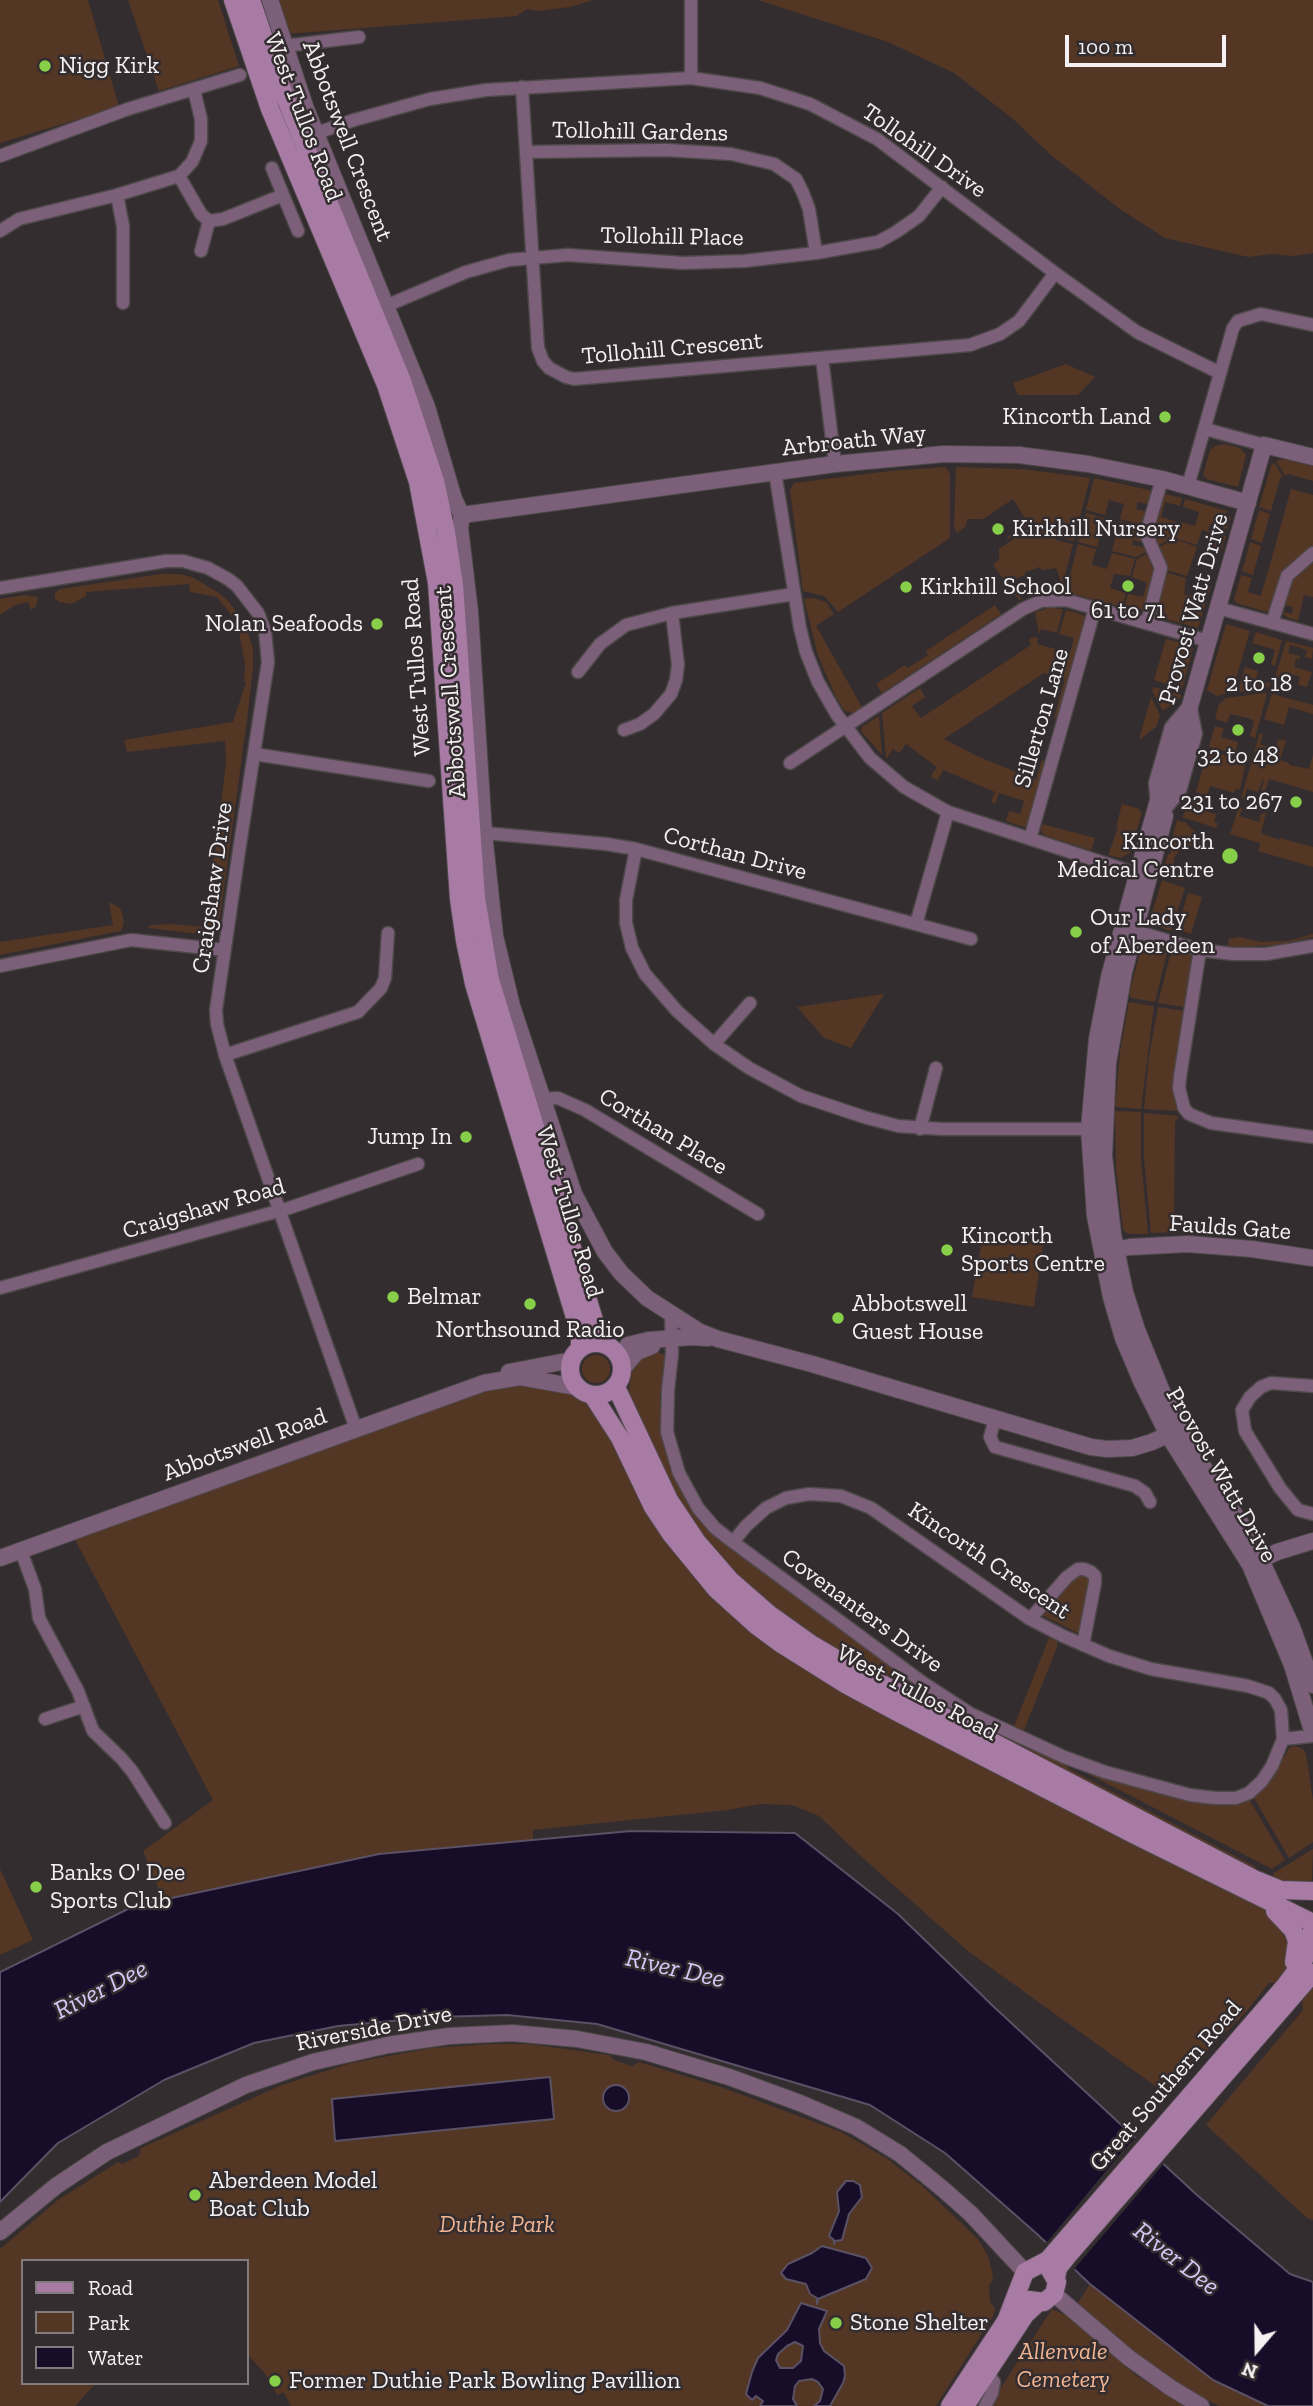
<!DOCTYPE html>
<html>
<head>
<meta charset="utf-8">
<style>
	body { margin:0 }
	#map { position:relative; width:1313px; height:2406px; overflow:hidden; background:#332d2f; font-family:"Zilla Slab",serif }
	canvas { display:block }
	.legend { position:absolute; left:21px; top:2259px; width:228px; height:126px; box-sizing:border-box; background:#332d2f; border:2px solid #817b7d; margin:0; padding:9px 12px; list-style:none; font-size:21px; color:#f5f1f2 }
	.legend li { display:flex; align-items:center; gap:14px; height:35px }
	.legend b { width:35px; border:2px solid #817b7d }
	.north { position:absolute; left:1222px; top:2315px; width:70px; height:70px; -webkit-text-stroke:5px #332d2f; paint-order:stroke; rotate:200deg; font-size:19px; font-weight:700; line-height:28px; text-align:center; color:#f5f1f2 }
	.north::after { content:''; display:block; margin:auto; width:24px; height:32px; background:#f5f1f2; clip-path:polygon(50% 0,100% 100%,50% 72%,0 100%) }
	.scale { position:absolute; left:1065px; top:35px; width:161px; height:32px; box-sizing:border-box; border:4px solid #f5f1f2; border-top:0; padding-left:9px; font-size:21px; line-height:24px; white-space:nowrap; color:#f5f1f2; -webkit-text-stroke:5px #332d2f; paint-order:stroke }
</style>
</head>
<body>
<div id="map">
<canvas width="1313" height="2406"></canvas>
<ul class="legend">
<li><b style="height:9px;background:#a77ba4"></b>Road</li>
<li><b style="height:19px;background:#543625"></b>Park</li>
<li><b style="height:19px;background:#180d29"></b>Water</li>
</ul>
<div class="north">N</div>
<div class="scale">100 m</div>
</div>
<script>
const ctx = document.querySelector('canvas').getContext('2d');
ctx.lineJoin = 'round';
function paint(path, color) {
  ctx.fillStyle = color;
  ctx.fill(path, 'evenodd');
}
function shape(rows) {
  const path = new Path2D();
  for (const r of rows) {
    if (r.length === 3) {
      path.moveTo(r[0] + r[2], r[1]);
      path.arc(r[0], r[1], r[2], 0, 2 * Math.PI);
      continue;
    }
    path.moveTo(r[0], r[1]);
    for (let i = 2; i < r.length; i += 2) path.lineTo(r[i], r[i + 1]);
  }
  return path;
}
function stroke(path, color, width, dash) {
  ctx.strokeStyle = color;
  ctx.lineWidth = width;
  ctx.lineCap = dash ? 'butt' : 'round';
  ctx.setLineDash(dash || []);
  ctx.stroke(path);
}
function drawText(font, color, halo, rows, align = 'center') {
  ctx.font = font + ' "Zilla Slab",serif';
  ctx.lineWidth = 5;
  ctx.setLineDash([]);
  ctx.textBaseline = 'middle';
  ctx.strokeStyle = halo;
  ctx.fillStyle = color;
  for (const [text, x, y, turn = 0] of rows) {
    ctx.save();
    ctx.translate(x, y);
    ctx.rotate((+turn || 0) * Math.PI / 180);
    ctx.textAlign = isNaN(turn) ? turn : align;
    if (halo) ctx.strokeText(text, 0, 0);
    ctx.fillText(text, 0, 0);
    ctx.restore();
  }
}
paint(shape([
	[0,0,88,0,119,107,0,143],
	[128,0,218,0,239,66,159,91],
	[276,0,593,0,570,7,538,11,527,9,517,16,287,34],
	[758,0,1313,0,1313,253,1293,256,1272,254,1248,257,1165,238,1120,209,1052,156,1013,119,954,73,888,42],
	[1066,364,1095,377,1078,395,1018,395,1013,383],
	[1224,444,1240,448,1246,455,1238,487,1207,479,1203,475,1210,450,1215,446],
	[1284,459,1313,466,1313,481,1288,474,1285,476,1276,461],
	[1274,462,1283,477,1280,479,1271,511,1259,507,1271,466],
	[946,467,950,475,950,538,838,612,824,596,803,591,790,490,794,483,889,471],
	[956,467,1023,469,1090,478,1074,541,1057,537,1046,527,1039,524,1026,527,1008,539,1007,537,1028,523,1013,499,983,519,967,519,966,526,957,533,954,527],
	[1094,478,1149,490,1151,495,1148,504,1138,502,1136,509,1146,512,1143,525,1120,519,1124,504,1109,500,1105,515,1086,510],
	[1291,489,1313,495,1313,548,1270,613,1236,603,1234,599,1241,575,1252,578,1248,592,1261,596],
	[1165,494,1182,498,1180,506,1165,502,1161,517,1177,522,1172,538,1157,546,1152,533,1159,507,1161,507],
	[1185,499,1228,511,1225,515,1231,517,1227,529,1210,524,1208,530,1226,536,1221,551,1213,549,1217,534,1202,530,1197,545,1174,538,1179,522,1195,526,1199,512,1183,507],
	[1259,510,1270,514,1262,543,1251,539],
	[1086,513,1104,518,1097,547,1078,542],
	[1120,521,1142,527,1141,542,1133,540,1132,545,1143,547,1146,552,1136,557,1112,551],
	[1039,527,1045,530,1056,540,1073,544,1061,591,1057,591,1060,579,1056,568,1042,570,1040,567,1025,572,1025,575,1012,580,1021,599,1019,600,993,565,999,559,999,549,1028,529],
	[1174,539,1197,547,1187,576,1166,570,1158,548],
	[1250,542,1261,546,1253,575,1242,571],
	[1078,544,1096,549,1092,565,1107,569,1112,553,1135,559,1130,576,1114,574,1110,588,1126,593,1122,607,1066,592],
	[1147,554,1154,572,1144,608,1139,612,1124,608,1128,594,1143,597,1147,583,1132,577,1137,559],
	[1313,561,1313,597,1304,595,1298,621,1286,617,1282,612,1292,614,1293,607,1284,605,1291,582],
	[1165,572,1186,578,1184,594,1199,598,1203,584,1211,586,1198,628,1155,616],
	[161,574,178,574,192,577,219,593,229,602,245,624,253,649,253,667,247,720,219,925,217,930,209,935,147,928,151,925,172,924,203,927,208,910,226,762,225,741,127,752,124,740,233,722,246,682,244,681,245,664,237,622,217,597,190,592,189,584,86,592,86,596,71,604,59,602,55,598,55,593,60,589],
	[24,595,38,597,36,606,31,610,28,602,15,605,0,615,0,599],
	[813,598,826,602,834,614,816,626,862,707,852,713,844,710,836,697,818,656,804,599],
	[995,605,1001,614,882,693,876,684,905,665,908,668,928,655,926,651],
	[1049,608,1063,609,1057,633,1041,629,1039,634,1035,612],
	[1066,610,1086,616,1085,619,1088,620,1059,717,1054,718,1065,679,1044,673,944,739,977,756,1036,780,1042,760,1045,762,1027,828,1006,821,1009,811,1020,814,1024,801,999,793,995,804,991,802,995,792,943,770,938,780,934,779,931,776,937,767,906,744,899,753,893,749,886,759,882,713,920,688,925,697,912,706,921,718,1031,645,1029,640,1033,637,1038,638,1037,644,1070,653,1074,638,1059,634],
	[1226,624,1250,631,1232,692,1217,696,1207,690],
	[1256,632,1282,640,1275,666,1271,665,1275,650,1252,643],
	[1166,639,1190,645,1193,649,1182,689,1154,680],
	[1286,641,1313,648,1312,659,1305,657,1307,650,1290,645,1288,653,1300,656,1299,660,1296,659,1294,667,1312,672,1307,687,1298,685,1300,677,1282,672,1280,680,1293,683,1291,687,1289,686,1287,694,1272,688],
	[1245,667,1258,671,1256,679,1270,683,1269,687,1239,692,1238,690],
	[1154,687,1181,695,1181,697,1163,711,1152,691],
	[1264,693,1267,694,1255,738,1250,736,1254,721,1248,718,1230,714,1227,723,1215,719,1219,704,1226,698],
	[1272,694,1313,705,1313,714,1289,707,1284,725,1264,719],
	[1151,697,1160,715,1156,727,1139,740],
	[879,716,882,755,861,731,863,726],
	[1215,726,1224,729,1221,737,1238,742,1236,750,1250,754,1249,757,1209,747],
	[1260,733,1263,735,1260,744,1268,747,1275,749,1278,740,1286,740,1280,760,1289,763,1289,765,1309,769,1313,755,1313,792,1269,779,1263,797,1260,796,1264,780,1263,779,1258,792,1247,789,1244,798,1241,798],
	[1208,750,1246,762,1240,789,1236,789,1234,793,1210,786,1207,796,1196,792],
	[1193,798,1203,801,1200,810,1216,814,1214,822,1218,823,1216,828,1182,817],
	[1122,804,1140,809,1139,811,1142,812,1130,853,1120,858,1108,855,1118,828,1116,827],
	[1239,806,1242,808,1240,816,1259,822,1261,814,1266,813,1261,833,1279,840,1280,838,1313,847,1313,867,1258,851,1260,843,1230,834],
	[1177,820,1186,823,1208,845,1207,853,1196,846,1183,846,1174,858,1174,873,1185,880,1177,880,1162,875,1168,854,1170,854,1171,850,1169,849],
	[1042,824,1095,838,1091,850,1044,835,1041,831],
	[1162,880,1185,888,1171,931,1153,925,1150,920],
	[1188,893,1202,897,1191,934,1177,929],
	[109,902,120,908,122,913,124,923,121,931,0,955,0,942,113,925],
	[1313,934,1313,937,1275,945,1235,947,1228,945,1229,939,1239,937,1261,942,1288,941],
	[1150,942,1166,946,1168,949,1155,1002,1132,998,1129,994,1142,945],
	[1172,948,1189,953,1192,959,1185,1007,1158,1003],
	[884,994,851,1048,824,1038,797,1007],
	[1129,1002,1154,1006,1141,1109,1115,1107,1120,1052],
	[1158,1007,1184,1011,1175,1072,1174,1098,1179,1111,1144,1109,1149,1056],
	[1115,1111,1141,1112,1141,1159,1148,1234,1131,1234,1126,1233,1123,1229,1116,1169],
	[1144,1113,1179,1116,1175,1122,1174,1222,1176,1232,1151,1233,1144,1159],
	[983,1235,1043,1245,1034,1307,972,1297],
	[656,1351,664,1355,666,1361,660,1398,661,1429,664,1446,675,1479,693,1510,1002,1734,1000,1739,832,1650,742,1583,687,1519,634,1408,629,1390,632,1368,641,1356],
	[596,1369,14],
	[504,1379,580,1390,593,1396,653,1507,780,1643,1313,1924,1289,1981,1269,1983,1246,2012,1165,2093,969,1952,864,1859,819,1816,792,1805,760,1804,728,1810,533,1830,533,1840,280,1875,163,1900,143,1851,213,1800,71,1532],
	[1079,1573,1088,1577,1089,1584,1080,1633,1078,1633,1042,1615,1044,1610],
	[1049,1638,1057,1641,1057,1647,1024,1730,1014,1726],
	[1004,1734,1062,1760,1069,1769,1256,1867,1254,1870,1001,1740],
	[1295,1746,1303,1749,1306,1754,1313,1800,1313,1842,1289,1858,1254,1798,1273,1775,1282,1756,1285,1757,1289,1748],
	[1075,1767,1249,1799,1285,1860,1272,1869],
	[1313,1849,1312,1881,1305,1884,1271,1880,1274,1873],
	[0,1869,33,1940,0,1955],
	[1313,1973,1313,2220,1307,2218,1206,2125,1303,2010,1301,1987],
	[491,2044,529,2044,609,2055,614,2060,632,2066,639,2062,721,2087,841,2132,886,2158,920,2184,978,2239,988,2256,992,2272,993,2280,989,2285,990,2302,995,2308,993,2316,936,2406,291,2406,284,2392,277,2395,264,2372,247,2354,247,2261,23,2261,23,2383,96,2383,75,2406,0,2406,0,2249,58,2200,118,2162,123,2164,139,2156,141,2148,282,2085,351,2063,432,2048],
	[1090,2284,1213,2380,1268,2406,1219,2406,1178,2385,1076,2306],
	[1052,2309,1065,2315,1137,2376,1184,2406,989,2406]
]), '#543625');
const water = shape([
	[631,1831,795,1833,898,1914,993,2006,1198,2196,1290,2274,1313,2282,1313,2406,1268,2406,1213,2380,1090,2284,1037,2234,945,2153,870,2105,597,2024,507,2015,435,2017,338,2026,254,2043,164,2080,58,2143,0,2202,0,1972,134,1906,379,1854,631,1831],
	[550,2077,554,2119,335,2141,332,2099,550,2077],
	[616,2098,13],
	[846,2181,853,2181,860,2185,862,2197,849,2214,842,2240,835,2241,834,2244,834,2240,829,2236,839,2211,837,2192,846,2181],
	[822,2246,866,2258,872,2268,866,2279,818,2299,817,2304,817,2298,810,2294,806,2284,786,2279,781,2273,788,2264,812,2253,822,2246],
	[801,2303,827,2311,819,2329,820,2343,824,2351,844,2366,845,2376,843,2383,830,2406,814,2406,820,2401,823,2389,818,2382,812,2379,799,2381,795,2386,793,2399,797,2406,760,2406,763,2401,756,2396,752,2400,746,2394,752,2372,758,2358,787,2330,801,2303],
	[795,2342,803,2346,801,2361,793,2368,780,2368,776,2360,778,2354,787,2346,795,2342]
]);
paint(water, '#180d29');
stroke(water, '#5a5165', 2);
paint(shape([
	[1138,2135,1166,2161,1076,2267,1073,2273,1043,2244,1048,2241,1124,2149]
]), '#332d2f');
const minor = shape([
	[691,0,691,78],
	[284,46,359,37],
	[522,87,538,348,543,361,549,368,566,377,574,379,970,345,1000,334,1019,321,1055,273],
	[317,133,354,120,430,99,486,90,691,78,760,88,810,104,877,139,1055,273,1137,332,1220,373],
	[526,152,666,150,731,154,774,164,796,179,803,193,809,209,816,253],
	[0,156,128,109,240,75],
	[272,168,298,231],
	[179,176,201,214,209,221,223,219,283,195],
	[117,195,123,226,123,303],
	[0,231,19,219,117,195,179,176,192,162,201,141,201,119,194,90],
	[201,251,209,221],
	[388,305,466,272,509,260,568,255,683,263,744,261,816,253,878,242,896,232,919,216,942,187],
	[822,358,835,464],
	[1205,429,1264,445],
	[775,472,800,628,806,652,818,682,837,715,870,758,904,787,948,812,1144,876],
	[1188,486,1233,328,1238,321,1261,314,1313,325],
	[0,588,166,561,183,561,208,568,228,579,237,586,258,613,265,631,268,662,239,851,216,1010,217,1024,225,1055,356,1429],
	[1218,608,1313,634],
	[1147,623,1161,568,1146,534,1162,479],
	[1272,623,1287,576,1313,553],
	[578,672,600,644,626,625,672,613,794,594],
	[624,730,640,724,654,714,671,694,676,680,678,665,672,613],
	[254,754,429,781],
	[790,763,1023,609,1041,601,1066,600,1208,641],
	[1157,804,1155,783,1171,727,1187,708],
	[1167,807,1180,791,1196,734,1191,709],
	[484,833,606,844,636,849,971,939],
	[1030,839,1095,608],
	[636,849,626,900,626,923,632,948,645,974,677,1011,714,1044,749,1068,801,1096,864,1117,898,1126,942,1129,1097,1129],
	[916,924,948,812],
	[1128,929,1200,950,1233,954,1266,954,1313,946],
	[1200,950,1180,1077,1179,1088,1184,1108,1189,1114,1211,1123,1313,1137],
	[0,966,131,940,225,950],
	[714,1044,750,1003],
	[225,1055,358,1012,381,988,385,978,388,933],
	[543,1099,558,1098,585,1110,758,1214],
	[920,1129,936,1068],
	[0,1288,289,1208,418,1164],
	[671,1314,672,1354,668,1390,667,1432,679,1473,698,1508,715,1528,733,1542,922,1682,971,1714,1064,1757,1105,1772,1190,1795,1215,1798,1236,1798,1249,1793,1262,1781,1272,1766,1283,1739,1281,1710,1275,1699,1269,1693,1248,1686,1151,1669,1109,1656,1063,1636,1030,1619,871,1508,841,1496,809,1494,786,1498,766,1508,746,1526,733,1542],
	[1313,1386,1271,1383,1261,1387,1250,1397,1242,1410,1245,1431,1280,1488,1298,1510,1313,1514],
	[995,1419,990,1437,995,1447,1135,1486,1145,1493,1150,1502],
	[21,1551,35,1589,39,1618,78,1691,93,1731,121,1758,132,1771,165,1823],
	[1030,1619,1067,1577,1078,1569,1084,1569,1091,1572,1095,1576,1095,1583,1083,1645],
	[45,1719,84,1706],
	[1283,1739,1313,1736],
	[985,2406,992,2393,994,2382,987,2373]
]);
const tertiary = shape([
	[270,0,306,109,427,407,454,499,462,515,460,528,470,612,484,833,495,936,512,1006,574,1194,605,1252,621,1273,647,1298,700,1332,718,1339,812,1364,1091,1447,1107,1449,1132,1448,1152,1442,1180,1429],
	[1313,457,1264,445,1167,787,1160,795,1157,804,1109,977,1097,1039,1089,1129,1095,1216,1111,1297,1123,1338,1142,1383,1168,1435,1250,1565,1292,1665,1313,1734],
	[462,515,835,464,944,454,1019,455,1088,464,1162,479,1248,503],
	[1165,816,1124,972,1108,1063,1104,1156,1113,1234,1125,1292,1137,1330,1163,1394,1200,1462,1243,1527,1261,1560,1292,1627,1313,1685],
	[1108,1251,1130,1247,1188,1244,1252,1249,1313,1258],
	[628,1345,649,1340,692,1337,708,1338],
	[623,1368,637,1352,652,1346],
	[509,1372,572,1360],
	[0,1558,484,1383,520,1377,576,1387],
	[1252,1564,1277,1552,1313,1541],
	[0,2232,56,2186,107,2152,246,2085,313,2062,388,2045,449,2036,512,2033,577,2039,646,2052,729,2077,800,2103,856,2127,900,2154,944,2190,971,2214,1025,2272],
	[1054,2294,1129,2358,1171,2388,1201,2406]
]);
const secondary = shape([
	[233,0,270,109,386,385,418,482,437,583,459,899,465,941,474,984,580,1334,580,1349],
	[251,0,278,80,402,381,435,481,446,532,454,585,476,898,490,980,601,1343],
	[596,1369,26],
	[616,1387,669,1500,697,1542,730,1580,769,1614,811,1644,857,1671,1254,1879,1281,1890,1313,1891],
	[593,1396,620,1438,653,1507,671,1534,716,1589,757,1626,780,1643,847,1685,899,1713,1135,1835,1313,1923],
	[1275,1911,1293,1930,1297,1941,1294,1962],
	[1056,2278,1058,2268,1070,2253,1313,1973],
	[1029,2300,1044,2302,1054,2294,1057,2282,1050,2270],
	[950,2406,1006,2321,1025,2272,1048,2260,1285,1986,1304,1960,1313,1926],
	[965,2406,1025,2315,1038,2303]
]);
stroke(minor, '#4e484a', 15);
stroke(tertiary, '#4e484a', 18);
stroke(secondary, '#4e484a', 20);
stroke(minor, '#7c607a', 12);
stroke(tertiary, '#7c607a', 16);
stroke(secondary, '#a77ba4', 18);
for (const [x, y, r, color] of [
	[45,66,7,"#88cf49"],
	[1165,417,7,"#88cf49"],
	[998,529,7,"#88cf49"],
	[1128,586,7,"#88cf49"],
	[906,587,7,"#88cf49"],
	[377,624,7,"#88cf49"],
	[1259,658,7,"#88cf49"],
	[1238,730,7,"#88cf49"],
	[1296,802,7,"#88cf49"],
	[1230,856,9,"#88cf49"],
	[1076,932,7,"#88cf49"],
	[466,1137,7,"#88cf49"],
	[947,1250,7,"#88cf49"],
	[393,1297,7,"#88cf49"],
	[530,1304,7,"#88cf49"],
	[838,1318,7,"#88cf49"],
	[36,1887,7,"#88cf49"],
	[195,2195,7,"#88cf49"],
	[836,2323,7,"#88cf49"],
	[275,2381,7,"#88cf49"]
]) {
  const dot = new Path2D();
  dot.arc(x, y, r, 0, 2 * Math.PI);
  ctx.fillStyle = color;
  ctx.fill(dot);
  stroke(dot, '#332d2f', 2.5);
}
drawText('24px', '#f5f1f2', '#332d2f', [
	["Nigg Kirk",59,66],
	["Kincorth Land",1151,417,"right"],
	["Kirkhill Nursery",1012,529],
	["Kirkhill School",920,587],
	["61 to 71",1128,611,"center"],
	["Nolan Seafoods",363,624,"right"],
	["2 to 18",1259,684,"center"],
	["32 to 48",1238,756,"center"],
	["231 to 267",1282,802,"right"],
	["Kincorth",1214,842,"right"],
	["Medical Centre",1214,870,"right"],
	["Our Lady",1090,918],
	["of Aberdeen",1090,946],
	["Jump In",452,1137,"right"],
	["Kincorth",961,1236],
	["Sports Centre",961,1264],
	["Belmar",407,1297],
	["Abbotswell",852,1304],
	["Guest House",852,1332],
	["Northsound Radio",530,1330,"center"],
	["Banks O' Dee",50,1873],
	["Sports Club",50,1901],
	["Aberdeen Model",209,2181],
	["Boat Club",209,2209],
	["Stone Shelter",850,2323],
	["Former Duthie Park Bowling Pavillion",289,2381]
], 'left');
drawText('24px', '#f5f1f2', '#332d2f', [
	["West Tullos Road",303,117,69],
	["Tollohill Gardens",640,132,1],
	["Abbotswell Crescent",347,141,69],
	["Tollohill Drive",924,151,35],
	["Tollohill Place",672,237,1],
	["Tollohill Crescent",672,349,-5],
	["Arbroath Way",854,441,-6],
	["Provost Watt Drive",1194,609,-74],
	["West Tullos Road",417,667,-94],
	["Abbotswell Crescent",451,692,-94],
	["Sillerton Lane",1042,718,-74],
	["Corthan Drive",735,854,15],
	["Craigshaw Drive",213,888,-82],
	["Corthan Place",663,1132,31],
	["Craigshaw Road",204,1209,-16],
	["West Tullos Road",569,1212,73],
	["Faulds Gate",1230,1228,4],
	["Abbotswell Road",245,1445,-20],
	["Provost Watt Drive",1221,1475,60],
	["Kincorth Crescent",989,1561,34],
	["Covenanters Drive",862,1611,36],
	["West Tullos Road",917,1693,28],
	["Riverside Drive",374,2029,-11],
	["Great Southern Road",1166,2086,-49]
]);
drawText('italic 24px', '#f2b592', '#332d2f', [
	["Duthie Park",497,2225],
	["Allenvale",1063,2352],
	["Cemetery",1063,2380]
]);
drawText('italic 26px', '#d7c7f7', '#332d2f', [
	["River Dee",675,1969,13],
	["River Dee",101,1990,-27],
	["River Dee",1176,2259,38]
]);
</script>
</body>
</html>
